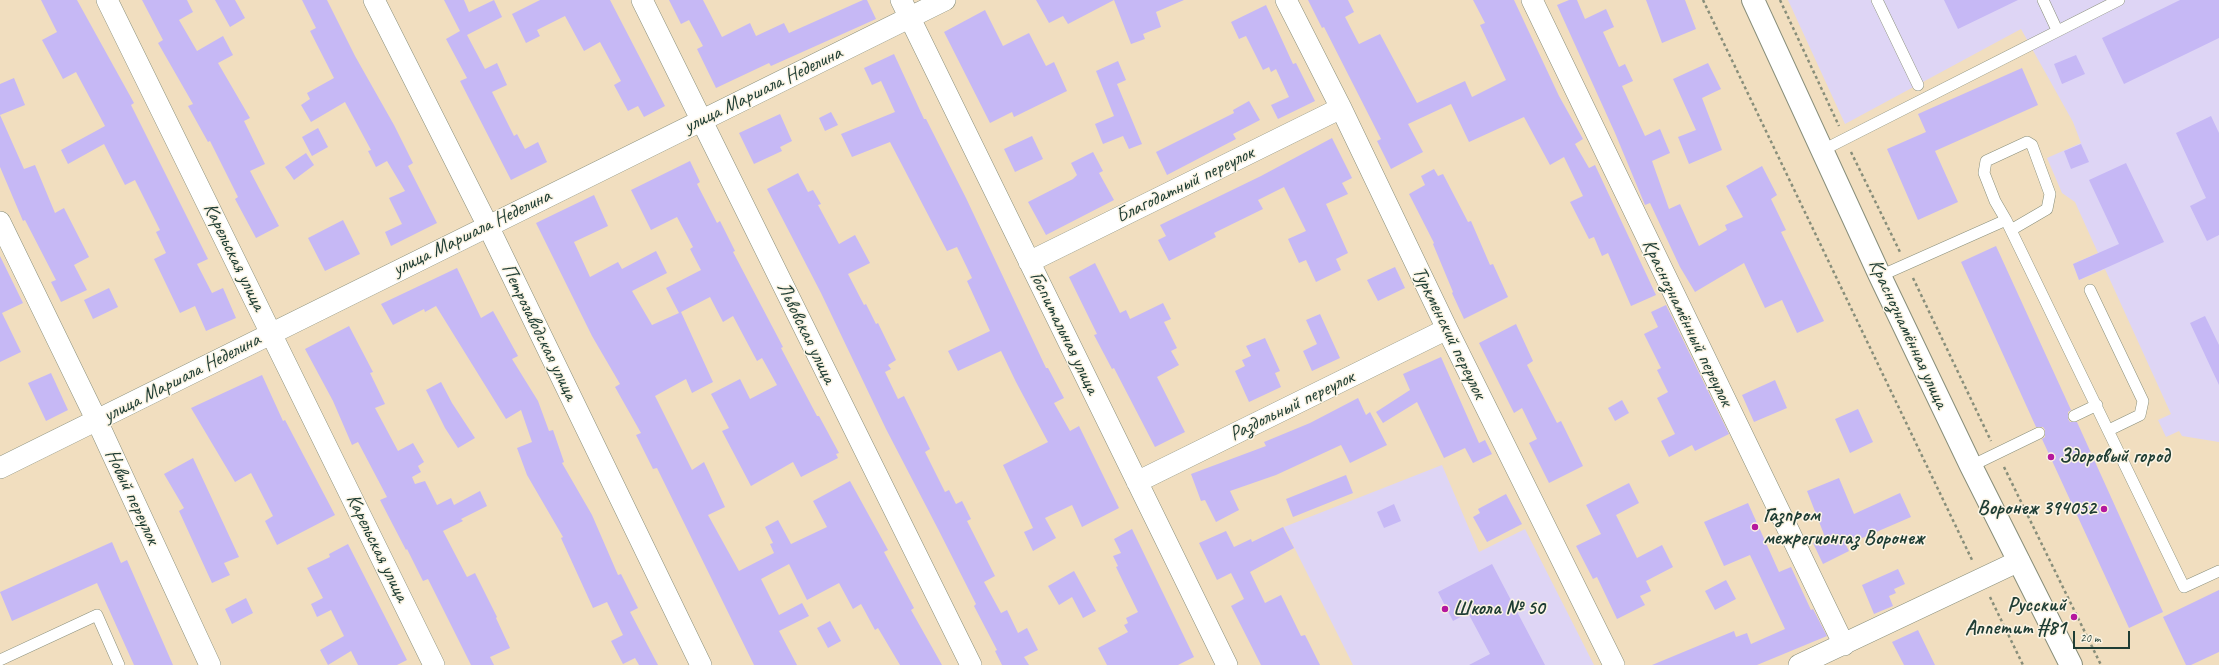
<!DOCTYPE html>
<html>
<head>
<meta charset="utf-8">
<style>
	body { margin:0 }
	#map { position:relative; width:2219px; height:665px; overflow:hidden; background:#f1debf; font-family:Caveat,sans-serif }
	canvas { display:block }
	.scale { position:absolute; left:2073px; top:631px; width:57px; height:18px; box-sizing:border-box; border:2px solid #1f3d34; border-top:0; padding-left:5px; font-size:12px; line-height:14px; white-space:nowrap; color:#1f3d34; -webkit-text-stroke:3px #fcf5e5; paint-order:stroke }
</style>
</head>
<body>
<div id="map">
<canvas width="2219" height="665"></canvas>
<div class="scale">20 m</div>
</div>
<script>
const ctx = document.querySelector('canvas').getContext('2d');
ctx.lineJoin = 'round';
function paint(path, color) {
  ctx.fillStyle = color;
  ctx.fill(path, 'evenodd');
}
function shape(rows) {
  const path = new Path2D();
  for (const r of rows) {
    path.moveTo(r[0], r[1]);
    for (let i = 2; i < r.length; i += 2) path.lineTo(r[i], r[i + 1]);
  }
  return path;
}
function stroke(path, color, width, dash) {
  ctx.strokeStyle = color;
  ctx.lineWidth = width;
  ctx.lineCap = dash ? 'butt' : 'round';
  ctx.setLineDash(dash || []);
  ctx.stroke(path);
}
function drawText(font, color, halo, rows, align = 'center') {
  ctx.font = font + ' Caveat,sans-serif';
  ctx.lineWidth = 3;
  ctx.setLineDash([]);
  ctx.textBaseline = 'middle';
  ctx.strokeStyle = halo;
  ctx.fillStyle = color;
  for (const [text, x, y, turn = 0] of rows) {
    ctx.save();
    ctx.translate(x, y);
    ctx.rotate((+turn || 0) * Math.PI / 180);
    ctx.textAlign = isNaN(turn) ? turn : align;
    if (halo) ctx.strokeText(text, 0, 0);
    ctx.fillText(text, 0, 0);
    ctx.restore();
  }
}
paint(shape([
	[1788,0,2219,0,2219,442,2182,436,2179,431,2166,437,2158,420,2171,414,2105,269,2079,280,2073,264,2098,253,2075,202,2062,193,2047,158,2081,143,2073,122,2021,29,1845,124],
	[1442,465,1479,552,1525,529,1594,665,1353,665,1284,527]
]), '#ded5f5');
paint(shape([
	[41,0,77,0,134,103,131,105,208,259,197,264,212,293,223,288,236,318,206,331,195,306,180,313,154,259,166,253,156,232,160,230,135,180,125,185,104,144,68,164,61,150,105,126,76,72,63,79,42,40,57,32],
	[142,0,187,0,193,12,179,20,197,51,223,36,233,55,218,63,250,118,244,121,265,164,250,171,279,226,256,238,235,199,238,197,210,141,208,142,188,106,193,104,158,43,163,40],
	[215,0,235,0,245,18,230,27],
	[302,0,327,0,355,56,394,125,413,163,408,166,437,223,391,246,385,232,402,224,389,198,405,191,387,161,376,167,368,151,371,150,345,102,311,122,301,105,310,99,307,93,334,78,310,31,316,28],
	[444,0,464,0,469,12,494,0,502,17,467,35,485,69,497,63,507,85,492,92,514,136,517,134,525,149,538,142,547,162,511,180,460,81,467,78,446,39,460,31],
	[540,0,610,0,665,106,644,117,638,106,628,111,614,85,621,81,600,42,584,51,565,16,537,30,540,36,526,43,512,14],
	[669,0,703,0,722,37,750,23,756,36,784,23,789,33,863,0,867,0,876,19,771,66,769,63,716,88,697,49,703,46,689,20,681,24],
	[1036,0,1114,0,1068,24,1063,16,1049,23],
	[1114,0,1184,0,1156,12,1161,27,1143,34,1145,39,1131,44],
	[1308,0,1348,0,1354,12,1345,17,1359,44,1380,34,1417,103,1465,81,1472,97,1506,80,1480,25,1485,23,1473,0,1514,0,1559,96,1583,139,1575,144,1589,168,1595,165,1656,295,1631,306,1608,253,1602,256,1594,237,1589,239,1570,202,1583,196,1564,157,1550,165,1524,117,1469,142,1451,104,1408,124,1423,152,1391,169,1377,141,1381,139,1324,27,1322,28],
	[1569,0,1577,0,1585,19,1606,9,1614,27,1603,32,1619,67,1625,64,1633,81,1622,86,1645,136,1660,129,1670,153,1652,161,1669,209,1680,204,1699,246,1727,230,1725,225,1743,217,1726,186,1762,166,1777,195,1771,199,1786,230,1781,232,1824,321,1797,333,1782,300,1765,308,1744,263,1695,292,1680,267,1650,203,1645,205,1615,133,1557,5],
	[1646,0,1685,0,1696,29,1662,43],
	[1944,0,2018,0,1958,29],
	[2180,0,2219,0,2219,38,2124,84,2102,38],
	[1266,5,1293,64,1296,63,1315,101,1278,119,1271,105,1289,97,1276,69,1271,72,1269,67,1263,70,1246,36,1239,39,1231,22],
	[985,10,1003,46,1029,33,1046,66,1054,62,1067,91,1014,117,1012,112,990,123,944,32],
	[894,54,924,119,926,119,966,198,1046,368,1048,368,1064,398,1054,403,1070,431,1079,426,1119,508,1082,527,1072,505,1045,518,1056,538,1033,551,1024,532,1033,528,1003,465,1048,442,1016,382,1001,351,958,371,948,351,990,331,967,281,972,278,957,247,947,251,890,142,852,157,841,134,895,112,881,81,872,85,864,68],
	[2076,55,2085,74,2062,84,2054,64],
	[1118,61,1126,80,1117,84,1142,144,1129,149,1123,136,1103,144,1095,124,1114,116,1096,71],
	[1708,63,1721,89,1702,98,1722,150,1689,164,1678,137,1696,130,1673,79],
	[2022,68,2038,105,1935,151,1958,202,1918,220,1887,149,1926,132,1918,114],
	[14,78,25,105,0,115,24,169,35,165,55,213,64,208,89,257,74,265,87,290,61,302,51,282,56,280,25,220,23,221,0,167,0,84],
	[1249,101,1260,120,1233,134,1236,139,1167,175,1156,152,1234,113,1233,110],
	[831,112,838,125,825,131,819,118],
	[780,114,792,141,780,147,782,151,754,164,739,133],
	[2211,116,2219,133,2219,235,2207,241,2190,206,2206,198,2176,133],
	[318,128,328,147,312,156,302,137],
	[1032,136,1043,159,1015,172,1004,149],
	[1332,138,1352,178,1342,183,1348,194,1326,204,1348,253,1336,259,1341,270,1316,282,1306,260,1299,263,1288,239,1306,231,1284,187,1258,200,1263,209,1214,233,1216,237,1169,261,1158,240,1166,236,1160,225,1261,176],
	[2081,144,2089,162,2071,169,2064,151],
	[1093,152,1103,171,1099,173,1114,200,1046,235,1028,202,1073,179,1077,175,1071,163],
	[306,153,314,165,294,180,285,167],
	[690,161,700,182,697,184,717,223,720,221,735,251,733,252,783,347,781,348,817,416,819,416,839,453,836,454,838,458,801,477,793,462,751,486,722,431,729,428,711,394,740,379,750,399,777,385,762,358,757,361,733,316,723,322,710,297,681,312,713,382,692,393,686,379,655,396,692,470,704,462,725,507,708,515,739,571,774,553,770,544,773,543,765,527,778,520,791,544,827,527,813,501,850,481,888,550,884,552,914,608,911,610,942,665,900,665,878,628,875,630,861,604,853,609,839,583,807,600,789,564,761,579,779,615,802,603,809,616,779,631,797,665,754,665,657,468,653,469,636,435,641,433,615,387,620,384,592,336,536,223,594,195,608,226,574,242,590,277,618,262,622,269,656,251,667,273,632,291,652,325,679,313,666,288,701,270,690,249,693,247,677,217,651,230,631,190],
	[2126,163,2164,242,2079,280,2073,264,2119,244,2089,180],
	[1434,169,1438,176,1443,174,1468,222,1471,221,1490,265,1493,264,1508,297,1464,319,1452,293,1453,292,1433,244,1434,243,1409,194,1425,185,1421,176],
	[798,173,808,192,813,190,821,204,818,205,839,244,855,235,870,263,848,274,864,305,866,304,876,324,878,323,896,360,888,365,891,369,885,372,898,399,904,396,930,449,925,452,945,492,949,490,956,504,962,501,971,519,967,521,995,576,984,582,1001,613,1007,610,1018,633,1027,628,1038,650,1024,657,1029,665,1002,665,995,651,997,650,974,606,976,604,938,529,886,429,821,293,767,189],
	[343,220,360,254,325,271,308,238],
	[1996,246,2071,410,2068,412,2068,419,2070,422,2077,422,2163,612,2129,628,2042,439,2045,437,2045,430,2043,427,2036,427,1961,262],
	[0,256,23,303,2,313,21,352,0,362],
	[1095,263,1120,313,1126,310,1130,319,1163,303,1171,319,1164,322,1177,348,1171,351,1179,365,1157,377,1185,432,1155,447,1114,368,1112,369,1094,335,1097,334,1069,277],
	[1395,267,1405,288,1378,301,1367,280],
	[457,268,481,318,493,311,518,356,512,359,538,401,549,431,553,430,564,462,562,463,592,515,618,575,621,574,638,608,630,612,658,665,639,665,635,658,623,664,611,641,623,635,607,602,593,608,561,538,563,537,527,475,517,448,532,442,521,410,506,419,436,306,425,312,424,309,393,325,381,304],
	[109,288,118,307,93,319,84,300],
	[1666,305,1729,434,1695,451,1692,445,1669,457,1661,441,1675,434,1657,398,1668,392,1657,370,1661,368,1644,334,1658,327,1651,312],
	[1320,314,1340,358,1312,371,1303,351,1317,344,1306,320],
	[2205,316,2219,345,2219,385,2190,323],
	[1516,324,1533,361,1527,365,1557,423,1561,421,1583,466,1549,483,1529,443,1537,439,1522,408,1514,413,1479,343],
	[349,326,373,372,370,373,385,404,375,408,398,451,413,443,424,462,418,466,421,472,412,477,415,484,425,481,437,505,451,498,454,505,480,491,487,506,461,519,463,521,443,531,467,577,475,573,497,617,496,618,510,648,490,657,494,665,471,665,428,579,423,581,407,549,406,550,380,500,387,497,358,442,352,445,333,401,305,349],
	[1265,338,1280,371,1275,373,1281,387,1249,402,1235,371,1245,366,1242,360,1251,356,1246,346],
	[1441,357,1479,443,1485,440,1492,454,1473,463,1465,448,1444,458,1417,402,1383,423,1376,412,1410,390,1403,374],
	[51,373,68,410,46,421,28,383],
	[262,375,283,421,285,420,335,515,277,545,265,521,273,516,251,473,235,482,191,408],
	[1775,380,1787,408,1754,422,1742,395],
	[441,382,452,403,475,438,458,448,445,428,426,390],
	[1358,398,1366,415,1370,412,1387,445,1350,463,1341,445,1276,475,1230,491,1239,510,1216,522,1205,500,1201,501,1191,474,1266,446,1264,442,1310,423],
	[1622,400,1629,413,1615,421,1608,408],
	[1858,409,1873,442,1850,453,1835,419],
	[193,458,239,557,224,563,230,575,212,583,179,511,184,508,164,474],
	[1346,475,1353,493,1293,517,1286,499],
	[1839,478,1854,514,1900,493,1911,517,1846,545,1849,551,1823,564,1813,543,1825,537,1807,491],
	[1629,483,1639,503,1616,515,1637,558,1662,545,1673,567,1646,581,1651,591,1640,596,1645,605,1617,619,1597,577,1593,579,1576,546,1601,534,1586,505],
	[1506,494,1522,524,1487,542,1473,517,1480,513,1478,509],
	[1748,503,1779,572,1791,567,1811,610,1813,609,1827,636,1757,665,1652,665,1734,631,1736,637,1747,633,1751,644,1785,629,1750,555,1724,566,1704,522],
	[1394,504,1401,521,1384,528,1377,512],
	[1283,527,1294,548,1250,572,1265,603,1281,595,1301,636,1305,635,1320,665,1261,665,1231,606,1244,599,1231,573,1217,580,1199,543,1226,531,1234,547,1251,539,1252,542],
	[1132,529,1194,657,1178,665,1107,665,1098,648,1128,632,1124,625,1128,623,1126,618,1138,612,1116,567,1118,566,1113,556,1121,553,1114,539],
	[112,542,121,563,127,560,173,665,134,665,97,583,12,621,0,592],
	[348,544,407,660,397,665,358,665,351,651,328,665,320,650,344,636,331,610,317,617,311,604,323,598,307,568,330,557,329,554],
	[1492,564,1545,665,1469,665,1490,654,1468,613,1453,621,1438,592],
	[1898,569,1905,584,1894,589,1896,593,1889,596,1893,606,1874,614,1862,585],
	[1074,571,1096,611,1083,618,1072,597,1059,605,1048,586],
	[1726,580,1736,599,1715,610,1705,591],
	[2219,590,2219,652,2191,665,2186,665,2163,617],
	[246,598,253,613,232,624,225,609],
	[830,621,841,641,828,648,817,628],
	[1918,630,1935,665,1904,665,1892,642]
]), '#c6b8f5');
const service = shape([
	[1877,0,1918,85],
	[2043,0,2057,30],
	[1823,150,2119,0],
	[2006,220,1995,201,1984,173,1986,161,2027,142,2032,145,2050,194,2047,209,2011,230],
	[1880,276,2006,220,2184,587,2219,571],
	[2090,290,2143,401,2140,415,2109,430],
	[2074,416,2097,405],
	[1971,466,2039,433],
	[0,660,97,615,119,665]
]);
const minor = shape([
	[107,0,434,665],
	[374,0,488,226,701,665],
	[642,0,971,665],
	[901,0,1227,665],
	[1286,0,1341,108,1447,329,1614,665],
	[1532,0,1844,645],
	[0,222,97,421,210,665],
	[1029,262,1341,108],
	[0,468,945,0],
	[1137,482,1447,329],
	[1799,665,2019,561]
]);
const tertiary = shape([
	[1753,0,1880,276,1971,466,2071,665]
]);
stroke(service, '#888e7a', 12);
stroke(minor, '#888e7a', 22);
stroke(tertiary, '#888e7a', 24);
stroke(shape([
	[1703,0,1973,562],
	[1780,0,1839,126],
	[1851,152,1900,252],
	[1913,278,1991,441],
	[2004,467,2101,665],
	[1990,597,2023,665]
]), '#888e7a', 2.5, [3, 3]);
stroke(service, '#fff', 11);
stroke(minor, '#fff', 21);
stroke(tertiary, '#fff', 22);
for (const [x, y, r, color] of [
	[2051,457,4,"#b5179e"],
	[2104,509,4,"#b5179e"],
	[1755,527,4,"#b5179e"],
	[1445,609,4,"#b5179e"],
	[2074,617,4,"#b5179e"]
]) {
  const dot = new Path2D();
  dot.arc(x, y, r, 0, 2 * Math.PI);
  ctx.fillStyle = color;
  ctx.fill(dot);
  stroke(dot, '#fcf5e5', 1.5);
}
drawText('20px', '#1f3d34', '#fcf5e5', [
	["улица Маршала Неделина",763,90,-26],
	["Благодатный переулок",1185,185,-26],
	["улица Маршала Неделина",472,233,-26],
	["Карельская улица",234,257,64],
	["Краснознамённый переулок",1687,323,64],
	["Петрозаводская улица",539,332,64],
	["Львовская улица",806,333,64],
	["Госпитальная улица",1064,333,64],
	["Туркменский переулок",1449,333,64],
	["Краснознамённая улица",1908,334,65],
	["улица Маршала Неделина",182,378,-27],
	["Раздольный переулок",1292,406,-26],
	["Новый переулок",132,497,65],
	["Карельская улица",377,548,64]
]);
drawText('bold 20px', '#1f3d34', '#fcf5e5', [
	["Здоровый город",2059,457],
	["Воронеж 394052",2096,509,"right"],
	["Газпром",1763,516],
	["межрегионгаз Воронеж",1763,539],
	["Русский",2066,606,"right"],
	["Аппетит #81",2066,629,"right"],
	["Школа № 50",1453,609]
], 'left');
</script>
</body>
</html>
